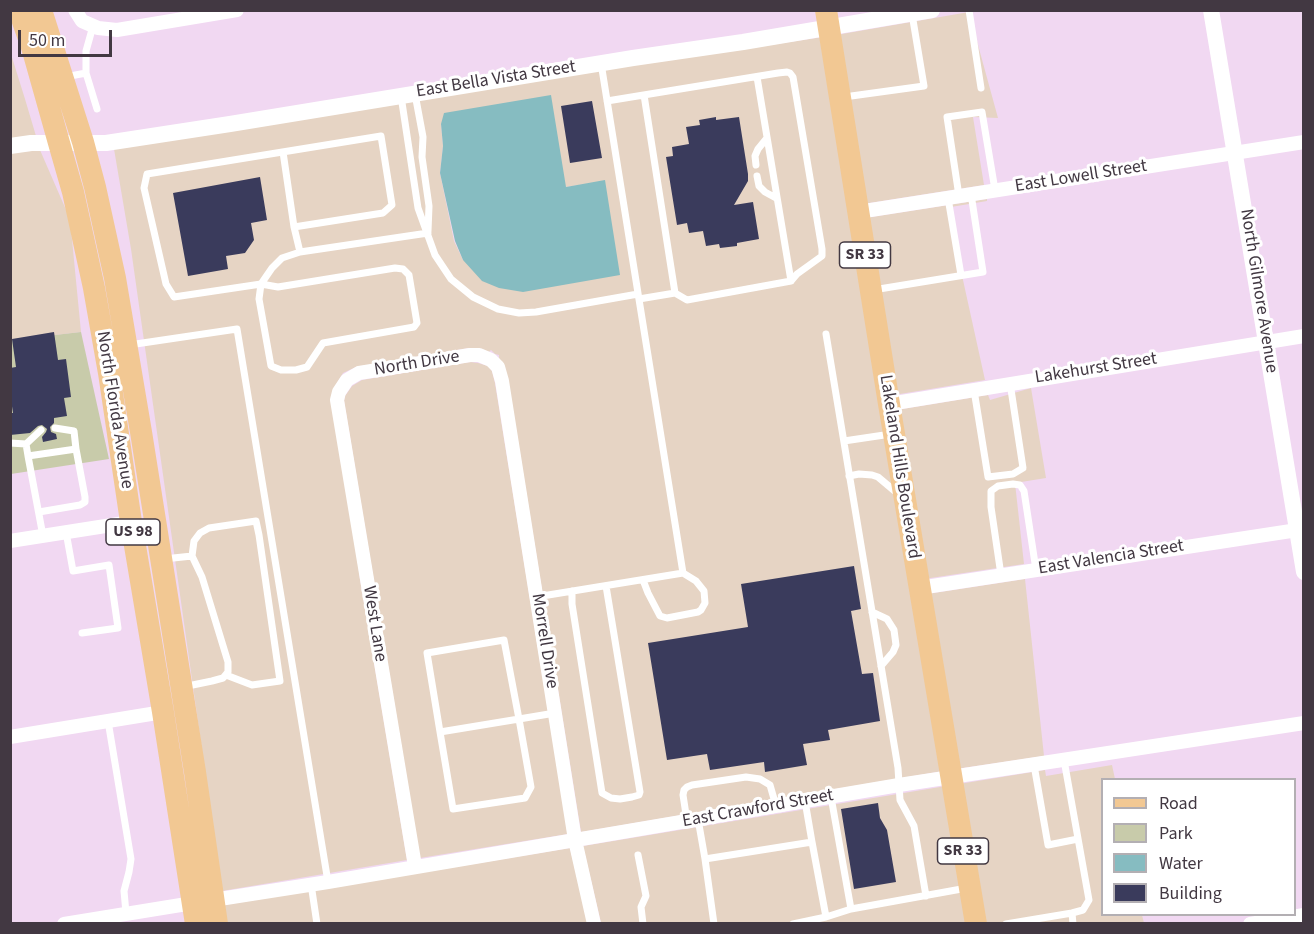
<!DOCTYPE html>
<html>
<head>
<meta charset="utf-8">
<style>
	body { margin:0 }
	#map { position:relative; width:1314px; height:934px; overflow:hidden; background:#f1d8f2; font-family:"Source Sans 3",sans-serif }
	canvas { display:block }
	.frame { position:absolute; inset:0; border:12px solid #423842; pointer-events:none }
	.legend { position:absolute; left:1101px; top:778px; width:195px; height:138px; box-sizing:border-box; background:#fff; border:2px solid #b3afb3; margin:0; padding:8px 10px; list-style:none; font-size:18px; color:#423842 }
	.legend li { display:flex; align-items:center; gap:12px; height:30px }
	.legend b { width:30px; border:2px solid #b3afb3 }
	.scale { position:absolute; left:18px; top:30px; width:94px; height:27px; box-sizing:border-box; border:3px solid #423842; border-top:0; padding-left:8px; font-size:18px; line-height:21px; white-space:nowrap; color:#423842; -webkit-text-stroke:4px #fff; paint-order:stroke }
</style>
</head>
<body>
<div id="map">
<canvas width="1314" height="934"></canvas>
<div class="frame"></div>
<ul class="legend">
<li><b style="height:8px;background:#f2c893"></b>Road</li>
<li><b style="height:16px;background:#c8cbaa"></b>Park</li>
<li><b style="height:16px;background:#86bcc1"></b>Water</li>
<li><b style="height:16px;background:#3a3b5c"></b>Building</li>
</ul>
<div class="scale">50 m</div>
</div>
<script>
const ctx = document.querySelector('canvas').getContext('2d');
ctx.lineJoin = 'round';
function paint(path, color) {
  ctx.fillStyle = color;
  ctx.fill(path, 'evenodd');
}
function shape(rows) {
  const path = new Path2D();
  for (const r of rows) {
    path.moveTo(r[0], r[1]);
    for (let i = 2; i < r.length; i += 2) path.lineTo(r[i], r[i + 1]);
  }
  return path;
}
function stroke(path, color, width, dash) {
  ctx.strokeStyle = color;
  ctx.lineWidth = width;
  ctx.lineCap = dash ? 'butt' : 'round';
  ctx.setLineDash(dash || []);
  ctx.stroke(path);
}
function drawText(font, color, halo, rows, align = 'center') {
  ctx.font = font + ' "Source Sans 3",sans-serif';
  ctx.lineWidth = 6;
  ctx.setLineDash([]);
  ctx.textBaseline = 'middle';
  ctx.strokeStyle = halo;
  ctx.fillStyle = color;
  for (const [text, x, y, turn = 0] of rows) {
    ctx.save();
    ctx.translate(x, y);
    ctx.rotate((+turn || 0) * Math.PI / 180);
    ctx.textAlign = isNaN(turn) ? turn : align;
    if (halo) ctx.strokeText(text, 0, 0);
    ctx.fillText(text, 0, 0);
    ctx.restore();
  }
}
paint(shape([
	[969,12,998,118,973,117,984,185,863,204,836,35],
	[823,37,943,771,581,832,508,379,499,358,499,355,495,354,491,350,489,352,479,348,469,348,356,367,343,373,334,388,360,579,407,860,222,891,131,249,114,149,634,65],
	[441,124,566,187,605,181,463,260,454,241,440,173,443,146],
	[10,51,25,99,36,136,11,139],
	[40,150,70,219,81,332,11,340,10,153],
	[987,199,987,201,951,207,963,280,985,380,894,395,865,218],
	[470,362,478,363,488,366,492,371,495,383,568,834,420,858,344,401,345,396,352,386,362,380],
	[1031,388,1046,478,1015,483,1024,564,924,579,896,410,988,395,990,400],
	[1025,579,1044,756,956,769,927,594],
	[1112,765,1115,779,1102,780,1102,914,1142,915,1144,923,982,923,959,784,1045,770,1046,776],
	[946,786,969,923,601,923,583,846],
	[570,848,588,923,226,923,224,905]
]), '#e6d4c4');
paint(shape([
	[81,332,109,459,11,474,11,340]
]), '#c8cbaa');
paint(shape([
	[551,95,566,187,605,180,620,275,523,292,499,288,482,281,463,260,455,241,440,173,443,146,441,124,444,113]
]), '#86bcc1');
paint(shape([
	[592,101,602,158,570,163,561,106],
	[716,117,716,120,739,117,748,174,748,181,734,205,753,202,759,239,737,243,737,246,720,248,719,244,706,246,703,231,689,233,687,223,677,225,666,157,673,156,672,147,689,144,686,127,700,125,699,120],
	[260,177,267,220,251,223,254,240,245,253,226,256,228,269,188,276,173,193],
	[54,332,58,360,66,359,71,397,64,398,67,416,54,418,54,423,50,427,51,432,56,434,57,439,43,442,42,437,46,432,47,429,42,425,38,426,30,433,10,435,10,413,13,413,10,393,10,368,16,367,12,339],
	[854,566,861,609,851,611,862,674,873,673,880,721,828,730,830,740,803,744,807,765,765,772,764,762,710,770,707,754,667,760,648,643,748,627,741,584],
	[878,803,880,818,887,830,896,882,854,889,841,809]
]), '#3a3b5c');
stroke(shape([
	[969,10,981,88],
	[93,26,86,51,86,73,97,109],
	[601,63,683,573],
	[65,77,86,73],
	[757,77,791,281],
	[415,94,423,137,422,157,429,206,428,231],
	[644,95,675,293],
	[401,96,418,208,435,255,451,279,473,297,498,309,519,313,536,312,638,294],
	[844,97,924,86,912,14],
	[607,101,778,73,787,72,790,73,793,77,822,249,822,256,797,274,791,281,687,300,675,293,639,299],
	[283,152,294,227,300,252],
	[756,165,755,156,758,149,767,138],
	[757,176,759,186,765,192,776,198],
	[959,196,947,117,982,112,995,190],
	[948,198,961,275],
	[294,227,383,213,392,205,381,136,147,174,144,188,166,284,174,297,261,284,278,287,395,268,403,269,409,275,417,323,414,327,323,343,307,367,296,370,281,370,271,366,259,299,261,284,272,268,282,258,300,252,428,233],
	[873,290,983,272,971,194],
	[826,334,898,768,900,800,914,826,926,896],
	[129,345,237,329,328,882],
	[974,390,988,477,1013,474,1023,468,1010,383],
	[55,428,74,431,76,449],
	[844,441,891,434],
	[10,443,26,444],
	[28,456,26,444,41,430],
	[849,476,859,474,872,475,878,477,897,493],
	[39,512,80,505,85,502,85,497,76,449,28,456,43,536],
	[66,532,73,571,109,565,118,628,82,633],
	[192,556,194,541,200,533,209,528,256,521,259,535,280,681,252,685,226,675],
	[164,559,192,556,202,577,228,662,228,672,223,678,212,681,183,687],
	[1001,575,991,507,991,491,998,486,1013,484,1020,485,1024,491,1036,570],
	[572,591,572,604,602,793,611,798,620,799,632,797,639,795,640,792,606,586],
	[536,597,683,573,696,581,704,591,705,603,701,610,698,612,667,618,660,616,648,593,643,580],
	[872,612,887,619,894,630,896,645,893,652,881,666],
	[108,721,131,859,129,872,124,891,126,913],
	[440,732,453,809,525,798,531,787,519,719,504,640,427,653,440,732,519,719,555,713],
	[1034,765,1048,845,1078,839],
	[831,797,851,909,967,888],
	[698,819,705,859,812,842,805,801],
	[687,821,683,795,684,790,687,787,692,785,746,777,760,779,770,785,776,806],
	[812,842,826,917,851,909],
	[638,855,646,896,641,907,643,924],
	[705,859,714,924],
	[311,884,317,924],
	[1072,913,1073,924],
	[793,924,826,917],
	[1006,924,1072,913,1083,910,1089,900,1064,760]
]), '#fff', 7);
stroke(shape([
	[75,10,82,21,98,28,117,30,237,10],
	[858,212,1304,142],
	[889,404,1304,336],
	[10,541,131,522],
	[919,588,1304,529],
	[10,737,163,712],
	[415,866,337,400,339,392,347,380,359,373,470,355,479,355,491,360,498,367,502,381,575,840,594,924],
	[213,900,328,882,899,785,1304,723],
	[64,924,193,903],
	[1250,924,1304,915]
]), '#fff', 14);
stroke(shape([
	[1211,10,1304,572],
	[10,146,31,143,106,143,230,124,633,58,743,42,932,10]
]), '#fff', 16);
stroke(shape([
	[19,10,32,47,59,143,73,192,94,288,109,373,131,522,163,712,196,924],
	[41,10,83,142,95,187,115,278,141,432,195,772,217,924],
	[826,10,889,404,976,924]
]), '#f2c893', 22);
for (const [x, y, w] of [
	[865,255,51],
	[133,532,54],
	[963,851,51]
]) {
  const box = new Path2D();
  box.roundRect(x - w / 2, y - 13, w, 26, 4.5);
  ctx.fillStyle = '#fff';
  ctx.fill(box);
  stroke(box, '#423842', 1.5);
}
drawText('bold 16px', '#423842', null, [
	["SR 33",865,255],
	["US 98",133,532],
	["SR 33",963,851]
]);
drawText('18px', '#423842', '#fff', [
	["East Bella Vista Street",496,80,-9],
	["East Lowell Street",1081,177,-9],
	["North Gilmore Avenue",1258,291,81],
	["North Drive",417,364,-9],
	["Lakehurst Street",1096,369,-9],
	["North Florida Avenue",114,410,81],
	["Lakeland Hills Boulevard",899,467,81],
	["East Valencia Street",1111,558,-9],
	["West Lane",374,624,81],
	["Morrell Drive",544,641,81],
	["East Crawford Street",758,809,-10]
]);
</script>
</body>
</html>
